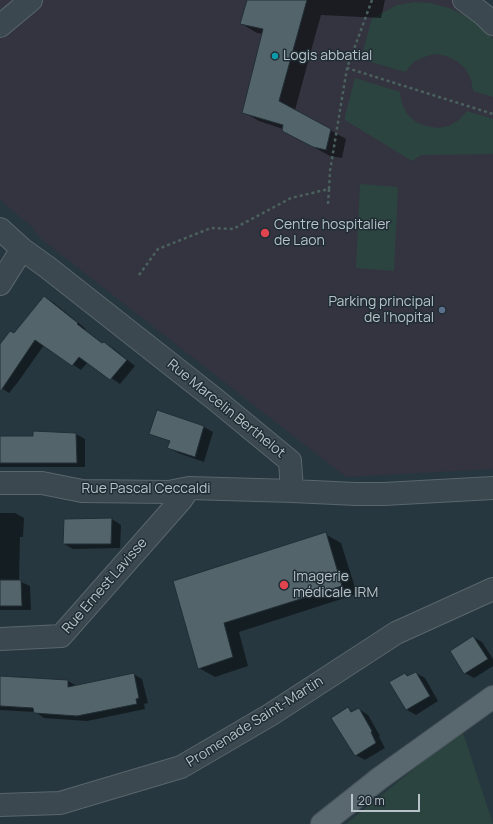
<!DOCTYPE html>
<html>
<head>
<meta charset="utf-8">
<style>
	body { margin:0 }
	#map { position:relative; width:493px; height:824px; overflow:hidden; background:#27373f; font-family:Manrope,sans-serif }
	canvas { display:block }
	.scale { position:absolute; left:351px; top:794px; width:69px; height:18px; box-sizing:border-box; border:2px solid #b8c3c9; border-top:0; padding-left:5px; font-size:12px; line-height:14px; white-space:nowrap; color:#b8c3c9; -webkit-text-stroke:3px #202d34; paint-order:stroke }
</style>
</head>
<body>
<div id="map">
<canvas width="493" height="824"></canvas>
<div class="scale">20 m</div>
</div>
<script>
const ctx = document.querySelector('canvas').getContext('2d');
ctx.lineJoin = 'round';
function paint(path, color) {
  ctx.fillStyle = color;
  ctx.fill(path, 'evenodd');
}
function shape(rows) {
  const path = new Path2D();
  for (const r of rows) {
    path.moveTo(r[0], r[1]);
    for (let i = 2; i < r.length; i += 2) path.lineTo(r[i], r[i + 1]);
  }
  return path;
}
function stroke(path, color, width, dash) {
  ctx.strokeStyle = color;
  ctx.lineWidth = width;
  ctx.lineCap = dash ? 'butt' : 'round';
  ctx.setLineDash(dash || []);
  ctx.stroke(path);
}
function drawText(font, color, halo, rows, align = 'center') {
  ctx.font = font + ' Manrope,sans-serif';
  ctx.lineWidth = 3;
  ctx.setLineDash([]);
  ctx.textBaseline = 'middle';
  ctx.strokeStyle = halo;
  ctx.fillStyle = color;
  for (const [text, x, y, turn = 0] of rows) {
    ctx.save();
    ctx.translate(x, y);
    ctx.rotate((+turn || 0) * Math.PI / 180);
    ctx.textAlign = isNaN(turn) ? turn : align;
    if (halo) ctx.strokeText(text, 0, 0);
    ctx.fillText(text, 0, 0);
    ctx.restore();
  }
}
paint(shape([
	[0,0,484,0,493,11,493,469,346,477,41,239,31,226,0,200]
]), '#333440');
paint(shape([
	[415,2,430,3,452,9,469,18,490,35,493,39,493,97,473,91,471,79,465,68,457,61,447,56,435,54,424,57,414,62,405,72,361,59,372,18,397,5],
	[355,78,400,92,402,104,407,114,416,122,426,126,438,128,449,126,459,120,467,111,493,119,493,154,421,155,412,161,345,120,345,116],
	[360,184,398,187,394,271,356,268],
	[462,730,493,824,346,824]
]), '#2c443f');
paint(shape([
	[248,0,385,0,381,18,321,15,314,40,295,110,346,139,342,158,330,156,299,139,283,129,259,121,243,112,263,34,257,33,242,24],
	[44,297,53,302,86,329,85,330,103,343,113,348,135,366,120,384,88,362,81,370,44,345,18,382,9,393,0,387,0,346,14,334],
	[158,411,204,427,213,432,204,462,178,453,169,448,171,442,151,433],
	[34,432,76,434,85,439,85,467,0,467,0,437,34,437],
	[0,513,15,513,24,518,23,537,20,537,19,581,30,586,31,610,0,610],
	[112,519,121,525,120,548,73,549,64,544],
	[325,534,341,543,357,594,239,632,248,666,215,677,199,668,174,582],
	[473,637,482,642,493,659,493,666,474,678,465,673],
	[416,673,425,678,438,701,416,715,407,710,390,683,405,674,409,676],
	[133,674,142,679,148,703,144,704,145,709,87,721,44,718,35,712,0,710,0,677,68,681,77,686],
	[348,709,354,712,359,709,368,715,380,736,379,737,385,748,365,760,356,755]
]), '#0007');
const building = shape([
	[247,0,307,0,279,101,331,129,326,150,313,147,282,131,283,125,242,113,263,29,240,24,247,0],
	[44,296,78,323,77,324,102,343,104,342,127,360,110,380,79,357,72,366,35,340,0,392,0,344,10,331,14,333,44,296],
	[157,410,204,426,195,457,167,448,170,441,149,434,157,410],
	[33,431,76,433,77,463,0,463,0,436,33,436,33,431],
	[112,518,111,544,63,544,64,519,112,518],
	[326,532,342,586,224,623,233,657,198,669,173,581,326,532],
	[0,580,21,580,22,606,0,606,0,580],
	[473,636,488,659,464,674,450,651,473,636],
	[416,672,430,696,406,710,389,682,405,673,407,676,416,672],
	[134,673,139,698,136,699,137,704,77,716,34,713,33,708,0,706,0,676,68,680,68,687,134,673],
	[348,707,351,712,359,708,372,731,371,732,376,743,355,756,331,718,348,707]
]);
paint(building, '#53646b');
stroke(building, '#222f36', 1);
const minor = shape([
	[464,0,484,15,493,24],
	[0,26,31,0],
	[0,229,22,249,47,267,216,400,290,461,292,491],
	[0,284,22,249],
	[0,483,42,483,82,491,169,492,189,488,292,491,356,494,384,494,493,488],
	[0,639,61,636,181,500,189,488],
	[0,805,60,803,181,767,270,715,396,633,493,589]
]);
const major = shape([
	[322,824,380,778,493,697]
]);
stroke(minor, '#59666c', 24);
stroke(major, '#48545b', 24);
stroke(shape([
	[372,0,347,68,493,114],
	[328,204,329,189],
	[139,275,158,249,211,228,233,229,291,198,329,189,330,171,347,68]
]), '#4b615d', 2.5, [3, 3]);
stroke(minor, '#3b484f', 22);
stroke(major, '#59676e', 22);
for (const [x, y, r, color] of [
	[275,56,4,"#0f9aa8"],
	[265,233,5,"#e0444e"],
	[442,310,4,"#5c6f8a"],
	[284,585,5,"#e0444e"]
]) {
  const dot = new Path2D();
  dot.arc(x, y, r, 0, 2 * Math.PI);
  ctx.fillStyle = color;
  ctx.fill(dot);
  stroke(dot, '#202d34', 1.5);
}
drawText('14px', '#b8c3c9', '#202d34', [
	["Logis abbatial",283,56],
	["Centre hospitalier",274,225],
	["de Laon",274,241],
	["Parking principal",434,302,"right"],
	["de l'hopital",434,318,"right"],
	["Imagerie",293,577],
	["médicale IRM",293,593]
], 'left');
drawText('14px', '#b8c3c9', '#202d34', [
	["Rue Marcelin Berthelot",226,409,39],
	["Rue Pascal Ceccaldi",146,489],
	["Rue Ernest Lavisse",105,586,-49],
	["Promenade Saint-Martin",255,722,-32]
]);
</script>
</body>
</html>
